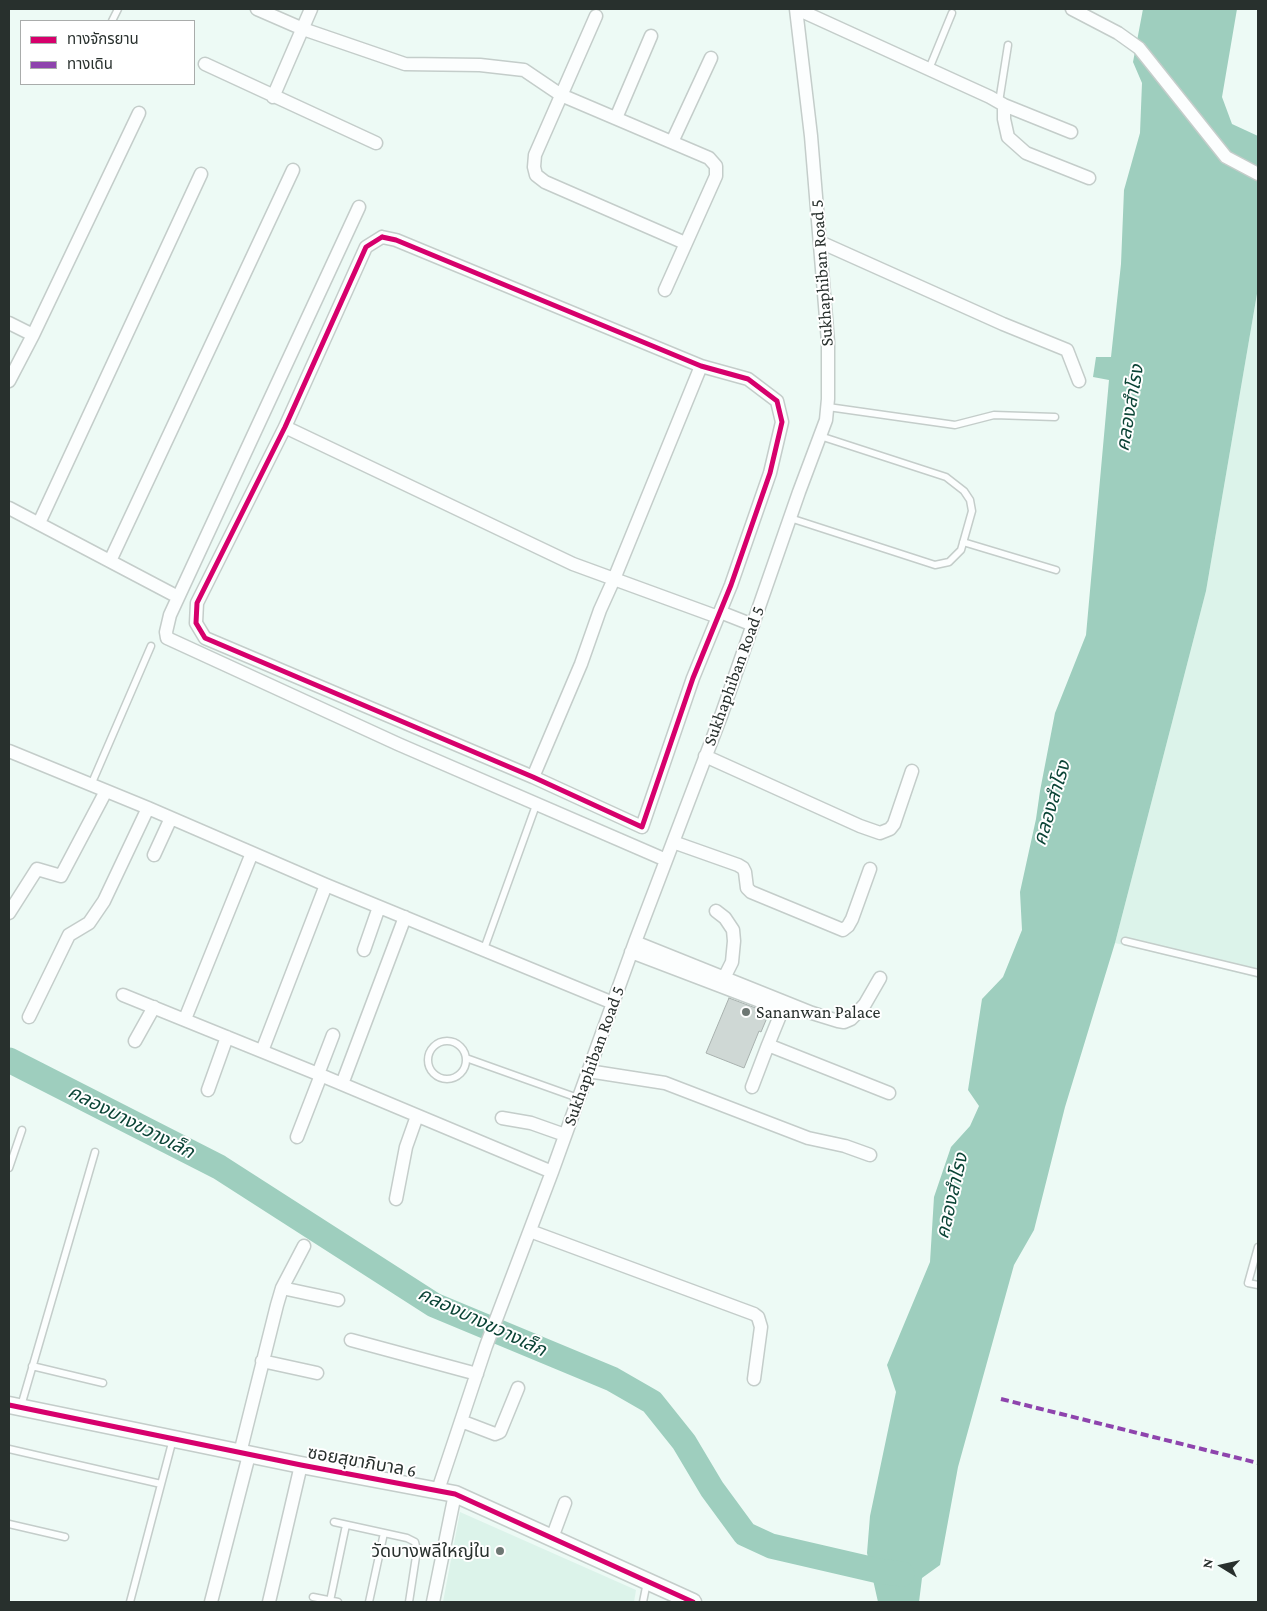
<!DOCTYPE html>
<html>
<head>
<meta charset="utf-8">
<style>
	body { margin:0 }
	#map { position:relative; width:1267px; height:1611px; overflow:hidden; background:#edfaf5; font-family:"Crimson Pro","Noto Sans Thai",serif }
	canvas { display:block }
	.frame { position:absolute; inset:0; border:10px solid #28302d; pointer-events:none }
	.legend { position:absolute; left:20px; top:20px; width:175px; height:65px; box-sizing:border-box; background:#fff; border:1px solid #a9acab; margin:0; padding:6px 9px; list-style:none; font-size:15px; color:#28302d }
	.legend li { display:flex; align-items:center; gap:10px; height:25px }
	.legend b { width:25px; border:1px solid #a9acab }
	.north { position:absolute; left:1197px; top:1541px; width:50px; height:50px; -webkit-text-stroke:4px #fff; paint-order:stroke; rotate:280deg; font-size:14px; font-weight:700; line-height:20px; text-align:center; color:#28302d }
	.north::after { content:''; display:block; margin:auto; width:18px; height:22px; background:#28302d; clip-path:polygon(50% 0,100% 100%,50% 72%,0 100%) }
</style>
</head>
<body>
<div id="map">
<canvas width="1267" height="1611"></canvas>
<div class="frame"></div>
<ul class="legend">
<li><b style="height:6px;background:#d6006c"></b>ทางจักรยาน</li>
<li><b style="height:6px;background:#8e44ad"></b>ทางเดิน</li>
</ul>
<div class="north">N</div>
</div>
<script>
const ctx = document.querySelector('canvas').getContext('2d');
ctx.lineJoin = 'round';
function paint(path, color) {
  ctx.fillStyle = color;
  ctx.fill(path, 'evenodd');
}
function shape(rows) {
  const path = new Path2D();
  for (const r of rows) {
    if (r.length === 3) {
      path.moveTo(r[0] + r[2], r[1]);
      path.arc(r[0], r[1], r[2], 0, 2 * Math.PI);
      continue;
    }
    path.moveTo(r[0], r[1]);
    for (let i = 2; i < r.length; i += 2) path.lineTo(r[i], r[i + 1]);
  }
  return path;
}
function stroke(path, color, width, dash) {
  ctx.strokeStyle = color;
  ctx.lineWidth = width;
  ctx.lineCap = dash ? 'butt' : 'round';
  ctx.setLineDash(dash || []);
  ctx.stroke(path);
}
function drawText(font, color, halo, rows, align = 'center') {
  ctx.font = font + ' "Crimson Pro","Noto Sans Thai",serif';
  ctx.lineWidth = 4;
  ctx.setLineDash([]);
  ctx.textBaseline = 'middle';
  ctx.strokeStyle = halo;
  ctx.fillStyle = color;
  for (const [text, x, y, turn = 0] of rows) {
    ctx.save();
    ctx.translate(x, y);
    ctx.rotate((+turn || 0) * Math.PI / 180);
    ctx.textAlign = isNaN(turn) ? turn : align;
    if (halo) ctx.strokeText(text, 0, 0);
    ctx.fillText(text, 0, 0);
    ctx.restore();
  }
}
paint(shape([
	[1258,288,1258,978,1115,943,1206,591],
	[460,1512,636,1590,634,1602,443,1602]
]), '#dcf3ea');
paint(shape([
	[1143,9,1237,9,1222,97,1232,124,1258,136,1258,288,1206,591,1115,943,1065,1107,1034,1230,1014,1265,958,1467,940,1565,922,1578,919,1602,878,1602,867,1553,870,1516,896,1392,887,1365,930,1262,934,1197,951,1147,970,1126,979,1106,968,1090,982,999,1003,977,1022,930,1020,892,1036,819,1040,791,1055,713,1086,635,1109,380,1093,377,1096,357,1111,357,1121,264,1124,190,1140,133,1142,83,1133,62]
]), '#9ecebe');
stroke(shape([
	[9,1060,219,1167,434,1305,612,1379,652,1402,684,1442,712,1489,745,1534,771,1546,879,1571,902,1574]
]), '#9ecebe', 25);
const building = shape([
	[729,998,769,1013,761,1032,759,1031,744,1068,706,1053,729,998]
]);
paint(building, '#cfd8d5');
stroke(building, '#a8b1ae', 1);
const service = shape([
	[112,21,118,9],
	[929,69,952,13],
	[999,102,1008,45],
	[828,407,955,425,994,415,1055,417],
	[790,518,935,565,949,562,961,550,972,511,970,500,964,491,946,477,820,436],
	[963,542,1056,570],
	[91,785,151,646],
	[1125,941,1258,973],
	[484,949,535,808],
	[447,1060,19],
	[466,1058,578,1098],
	[9,1168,22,1130],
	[1258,1247,1248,1283,1258,1285],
	[32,1366,103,1383],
	[21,1406,95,1152],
	[9,1449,161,1484],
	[334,1522,407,1538,415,1542,417,1550,409,1602],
	[9,1524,65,1537],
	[313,1597,338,1602],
	[330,1601,346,1525],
	[130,1602,173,1439],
	[369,1602,384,1533],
	[643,1602,647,1582]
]);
const minor = shape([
	[257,9,303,29,405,64,480,65,524,70,561,95,709,158,716,166,716,176,665,290],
	[797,9,990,97,1004,105,1004,119,1008,137,1026,153,1089,178],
	[1072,9,1118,33,1139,48,1226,157,1258,174],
	[596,16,535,155,534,167,536,175,545,182,685,243],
	[205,64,376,143],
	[273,97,311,9],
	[1004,105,1071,132],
	[616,118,651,36],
	[672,142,711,58],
	[359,207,170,615,166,632,167,638,398,744,666,860],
	[382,237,396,240,701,366,748,379,777,401,782,422,770,473,731,585,693,678,642,827,533,777,205,638,196,623,197,603,285,427,366,247,382,237],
	[820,242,1003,324,1067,350,1079,381],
	[9,323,33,335],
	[701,366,614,579,718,617],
	[9,381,33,335,139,113],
	[285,427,573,564,614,579,600,610,581,664,533,777],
	[9,508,178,597],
	[39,523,201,174],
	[110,561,293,170],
	[720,612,753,625],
	[9,751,148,808,326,885,613,1003],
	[705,756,860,826,880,833,890,829,894,824,912,771],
	[673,842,738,865,743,868,745,872,747,888,751,892,843,930,848,926,852,919,870,869],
	[154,855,171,818],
	[716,911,725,918,733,930,734,941,732,962,724,978],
	[9,913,37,869,61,876,106,791],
	[635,942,812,1013,838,1021,844,1022,851,1019,857,1013,865,1004,880,978],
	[364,950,379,907],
	[631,952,778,1008,781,1010,781,1013,768,1045,889,1093],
	[123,995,318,1074,552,1172],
	[29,1017,69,935,89,923,104,901,148,808],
	[185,1019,252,853],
	[135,1041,154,1007],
	[262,1051,326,885],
	[588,1071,665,1083,808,1138,845,1146,870,1155],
	[318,1074,333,1035],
	[342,1084,405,917],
	[752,1087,768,1045],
	[208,1090,227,1037],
	[502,1118,531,1123,565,1135],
	[297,1137,321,1075],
	[396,1199,406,1147,417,1116],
	[530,1231,754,1314,758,1317,761,1327,754,1379],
	[282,1288,338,1300],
	[351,1340,477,1374],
	[262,1361,317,1373],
	[461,1421,495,1434,500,1432,518,1388],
	[240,1453,277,1305,282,1288,304,1246],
	[438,1490,486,1346,552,1172,635,942,721,716,799,492,826,420,828,399,828,342,811,136,796,9],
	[552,1538,565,1503],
	[211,1602,249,1455],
	[269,1602,301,1465],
	[433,1602,455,1494]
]);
const tertiary = shape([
	[9,1405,301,1465,455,1494,693,1602]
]);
stroke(service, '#c4cdca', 9);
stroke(minor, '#c4cdca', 15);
stroke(tertiary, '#c4cdca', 19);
stroke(service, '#fcfefe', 6);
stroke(minor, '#fcfefe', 12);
stroke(tertiary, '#fcfefe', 16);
stroke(shape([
	[1001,1399,1258,1463]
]), '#8e44ad', 4, [8, 4]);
stroke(shape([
	[382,237,396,240,701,366,748,379,777,401,782,422,770,473,731,585,693,678,642,827,533,777,205,638,196,623,197,603,285,427,366,247,382,237],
	[9,1405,301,1465,455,1494,693,1602]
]), '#d6006c', 5);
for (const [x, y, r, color] of [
	[746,1012,5,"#6d7773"],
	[500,1551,5,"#6d7773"]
]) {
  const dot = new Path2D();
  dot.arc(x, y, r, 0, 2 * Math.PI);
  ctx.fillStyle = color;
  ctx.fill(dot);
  stroke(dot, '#fff', 2);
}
drawText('18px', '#28302d', '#fff', [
	["Sukhaphiban Road 5",822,273,-94],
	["Sukhaphiban Road 5",734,676,-70],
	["Sukhaphiban Road 5",594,1056,-70],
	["ซอยสุขาภิบาล 6",362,1462,10]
]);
drawText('18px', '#28302d', '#fff', [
	["Sananwan Palace",756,1012],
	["วัดบางพลีใหญ่ใน",490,1551,"right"]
], 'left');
drawText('italic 19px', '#0b4436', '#fff', [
	["คลองสำโรง",1130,408,-80],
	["คลองสำโรง",1052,803,-73],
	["คลองบางขวางเล็ก",131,1122,27],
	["คลองสำโรง",952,1196,-77],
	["คลองบางขวางเล็ก",482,1322,25]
]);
</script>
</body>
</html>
